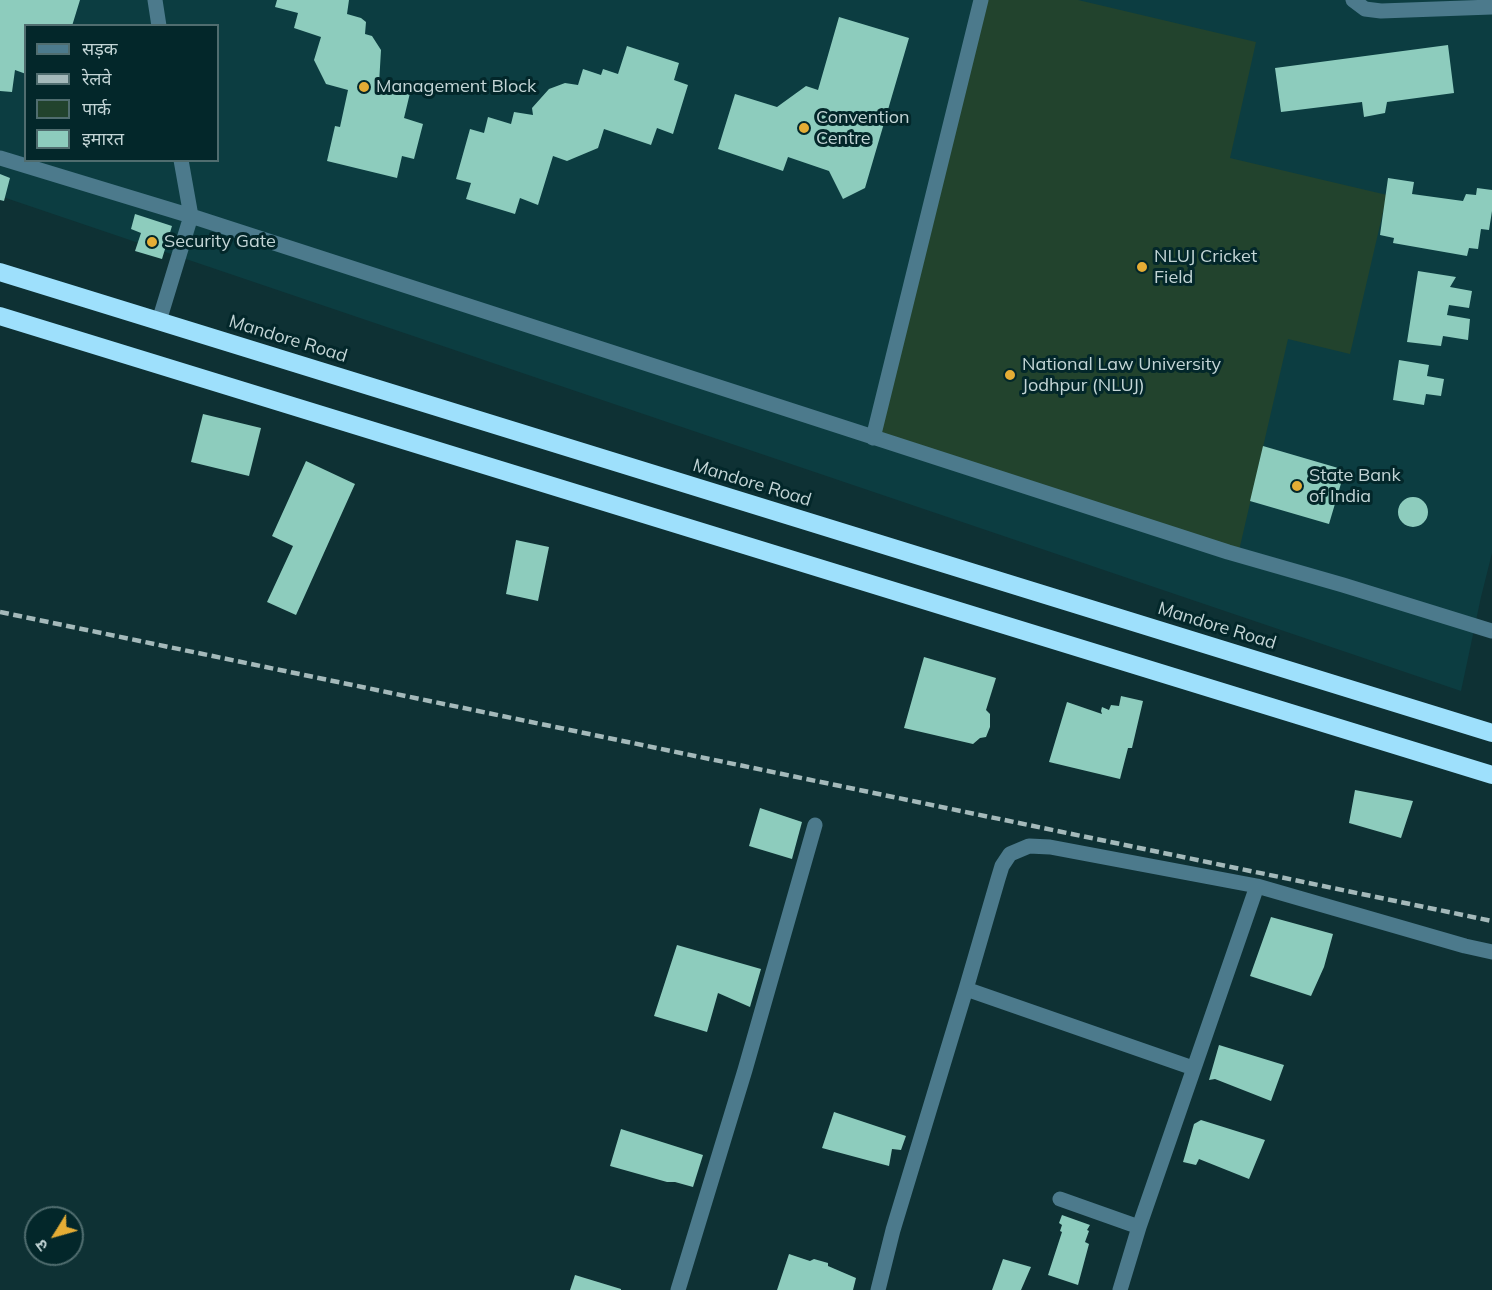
<!DOCTYPE html>
<html>
<head>
<meta charset="utf-8">
<style>
	body { margin:0 }
	#map { position:relative; width:1492px; height:1290px; overflow:hidden; background:#0e3134; font-family:Mulish,"Noto Sans Devanagari",sans-serif }
	canvas { display:block }
	.legend { position:absolute; left:24px; top:24px; width:195px; height:138px; box-sizing:border-box; background:#03272a; border:2px solid #506d6f; margin:0; padding:8px 10px; list-style:none; font-size:18px; color:#c3d5d6 }
	.legend li { display:flex; align-items:center; gap:12px; height:30px }
	.legend b { width:30px; border:2px solid #506d6f }
	.north { position:absolute; left:24px; top:1206px; width:60px; height:60px; box-sizing:border-box; background:#03272a; border:2px solid #506d6f; border-radius:50%; rotate:233deg; font-size:16px; font-weight:700; line-height:24px; text-align:center; color:#c3d5d6 }
	.north::after { content:''; display:block; margin:auto; width:21px; height:27px; background:#e5ad35; clip-path:polygon(50% 0,100% 100%,50% 72%,0 100%) }
</style>
</head>
<body>
<div id="map">
<canvas width="1492" height="1290"></canvas>
<ul class="legend">
<li><b style="height:8px;background:#4c7a8c"></b>सड़क</li>
<li><b style="height:8px;background:#a4b9ba"></b>रेलवे</li>
<li><b style="height:16px;background:#22432d"></b>पार्क</li>
<li><b style="height:16px;background:#8dccbd"></b>इमारत</li>
</ul>
<div class="north">उ</div>
</div>
<script>
const ctx = document.querySelector('canvas').getContext('2d');
ctx.lineJoin = 'round';
function paint(path, color) {
  ctx.fillStyle = color;
  ctx.fill(path, 'evenodd');
}
function shape(rows) {
  const path = new Path2D();
  for (const r of rows) {
    if (r.length === 3) {
      path.moveTo(r[0] + r[2], r[1]);
      path.arc(r[0], r[1], r[2], 0, 2 * Math.PI);
      continue;
    }
    path.moveTo(r[0], r[1]);
    for (let i = 2; i < r.length; i += 2) path.lineTo(r[i], r[i + 1]);
  }
  return path;
}
function stroke(path, color, width, dash) {
  ctx.strokeStyle = color;
  ctx.lineWidth = width;
  ctx.lineCap = dash ? 'butt' : 'round';
  ctx.setLineDash(dash || []);
  ctx.stroke(path);
}
function drawText(font, color, halo, rows, align = 'center') {
  ctx.font = font + ' Mulish,sans-serif';
  ctx.lineWidth = 6;
  ctx.setLineDash([]);
  ctx.textBaseline = 'middle';
  ctx.strokeStyle = halo;
  ctx.fillStyle = color;
  for (const [text, x, y, turn = 0] of rows) {
    ctx.save();
    ctx.translate(x, y);
    ctx.rotate((+turn || 0) * Math.PI / 180);
    ctx.textAlign = isNaN(turn) ? turn : align;
    if (halo) ctx.strokeText(text, 0, 0);
    ctx.fillText(text, 0, 0);
    ctx.restore();
  }
}
paint(shape([
	[0,0,1492,0,1492,553,1481,597,1461,691,0,196],
	[26,26,218,26,218,160,26,160]
]), '#0c3d41');
paint(shape([
	[977,0,1078,0,1256,42,1230,158,1387,195,1350,354,1288,339,1238,555,873,438]
]), '#22432d');
paint(shape([
	[0,0,80,0,72,26,26,26,26,74,15,70,12,92,0,91],
	[277,0,349,0,347,14,361,18,366,22,365,34,372,36,381,50,379,84,410,93,404,118,423,124,414,159,402,156,397,178,327,161,335,126,340,127,348,90,326,84,314,60,321,37,294,28,298,13,275,7],
	[839,17,909,38,865,188,843,199,829,171,788,157,783,171,718,149,735,94,777,107,806,86,818,90],
	[1448,45,1454,93,1387,102,1385,113,1364,117,1362,102,1281,112,1275,68],
	[627,46,679,63,674,80,688,85,673,134,657,128,651,145,604,129,598,148,567,161,553,156,538,205,520,198,515,214,466,199,471,183,456,179,470,129,484,133,488,117,511,124,514,112,533,115,532,108,549,89,565,83,578,85,583,69,601,75,603,69,618,74],
	[0,174,10,178,4,201,0,200],
	[1388,178,1414,182,1412,194,1463,201,1466,194,1476,195,1477,188,1492,190,1492,211,1489,230,1481,229,1478,249,1469,248,1467,256,1393,243,1394,238,1380,235],
	[135,214,172,226,162,259,135,251,141,233,131,229],
	[1418,271,1456,277,1450,287,1472,291,1469,308,1449,305,1447,315,1470,319,1468,340,1443,336,1441,346,1407,342],
	[1399,360,1429,365,1427,376,1444,379,1441,396,1426,394,1424,405,1393,400],
	[203,414,261,428,249,476,191,462],
	[1263,446,1345,470,1329,524,1250,501],
	[306,461,355,484,296,615,267,602,293,546,272,536],
	[1413,512,15],
	[516,540,549,547,538,601,506,594],
	[924,657,996,678,986,710,990,714,990,727,986,737,980,738,973,744,904,728],
	[1121,696,1143,701,1132,748,1128,748,1120,779,1049,762,1067,702,1102,714,1101,711,1102,707,1109,710,1111,705,1119,706],
	[1355,790,1413,801,1401,838,1349,823],
	[760,808,802,822,792,859,749,846],
	[1271,917,1333,934,1324,967,1311,996,1250,976],
	[677,945,761,969,750,1007,718,993,707,1032,654,1016],
	[1219,1045,1284,1065,1271,1101,1215,1079,1209,1080],
	[834,1112,906,1136,901,1150,892,1149,889,1166,822,1148],
	[1201,1120,1265,1140,1249,1179,1199,1159,1196,1165,1183,1162,1194,1124],
	[621,1129,703,1155,693,1187,675,1182,667,1182,610,1166],
	[1062,1215,1090,1225,1087,1230,1089,1231,1085,1242,1089,1244,1078,1285,1048,1275,1062,1232,1060,1231,1062,1225,1059,1223],
	[789,1254,810,1261,814,1259,828,1263,828,1266,856,1278,853,1290,777,1290],
	[1003,1259,1031,1267,1021,1290,992,1290],
	[575,1275,621,1289,621,1290,570,1290]
]), '#8dccbd');
stroke(shape([
	[155,0,159,26],
	[1353,0,1365,9,1381,11,1492,7],
	[0,158,191,216,1228,552,1343,585,1492,631],
	[159,321,191,216,181,160],
	[873,438,981,0],
	[966,989,1193,1068],
	[1060,1199,1139,1227],
	[678,1290,745,1070,815,825],
	[878,1290,893,1230,966,989,998,879,1002,866,1010,854,1029,846,1050,847,1257,886,1465,946,1492,952],
	[1120,1290,1139,1227,1257,886]
]), '#4c7a8c', 15);
stroke(shape([
	[0,272,1492,733],
	[0,316,1492,775]
]), '#9ee0fc', 18);
stroke(shape([
	[0,612,1492,921]
]), '#a4b9ba', 4.5, [9, 4.5]);
for (const [x, y, r, color] of [
	[364,87,6,"#e5ad35"],
	[804,128,6,"#e5ad35"],
	[152,242,6,"#e5ad35"],
	[1142,267,6,"#e5ad35"],
	[1010,375,6,"#e5ad35"],
	[1297,486,6,"#e5ad35"]
]) {
  const dot = new Path2D();
  dot.arc(x, y, r, 0, 2 * Math.PI);
  ctx.fillStyle = color;
  ctx.fill(dot);
  stroke(dot, '#03272a', 2);
}
drawText('18px', '#c3d5d6', '#03272a', [
	["Management Block",376,87],
	["Convention",816,118],
	["Centre",816,139],
	["Security Gate",164,242],
	["NLUJ Cricket",1154,257],
	["Field",1154,278],
	["National Law University",1022,365],
	["Jodhpur (NLUJ)",1022,386],
	["State Bank",1309,476],
	["of India",1309,497]
], 'left');
drawText('18px', '#c3d5d6', '#03272a', [
	["Mandore Road",288,339,17],
	["Mandore Road",752,483,17],
	["Mandore Road",1217,626,17]
]);
</script>
</body>
</html>
